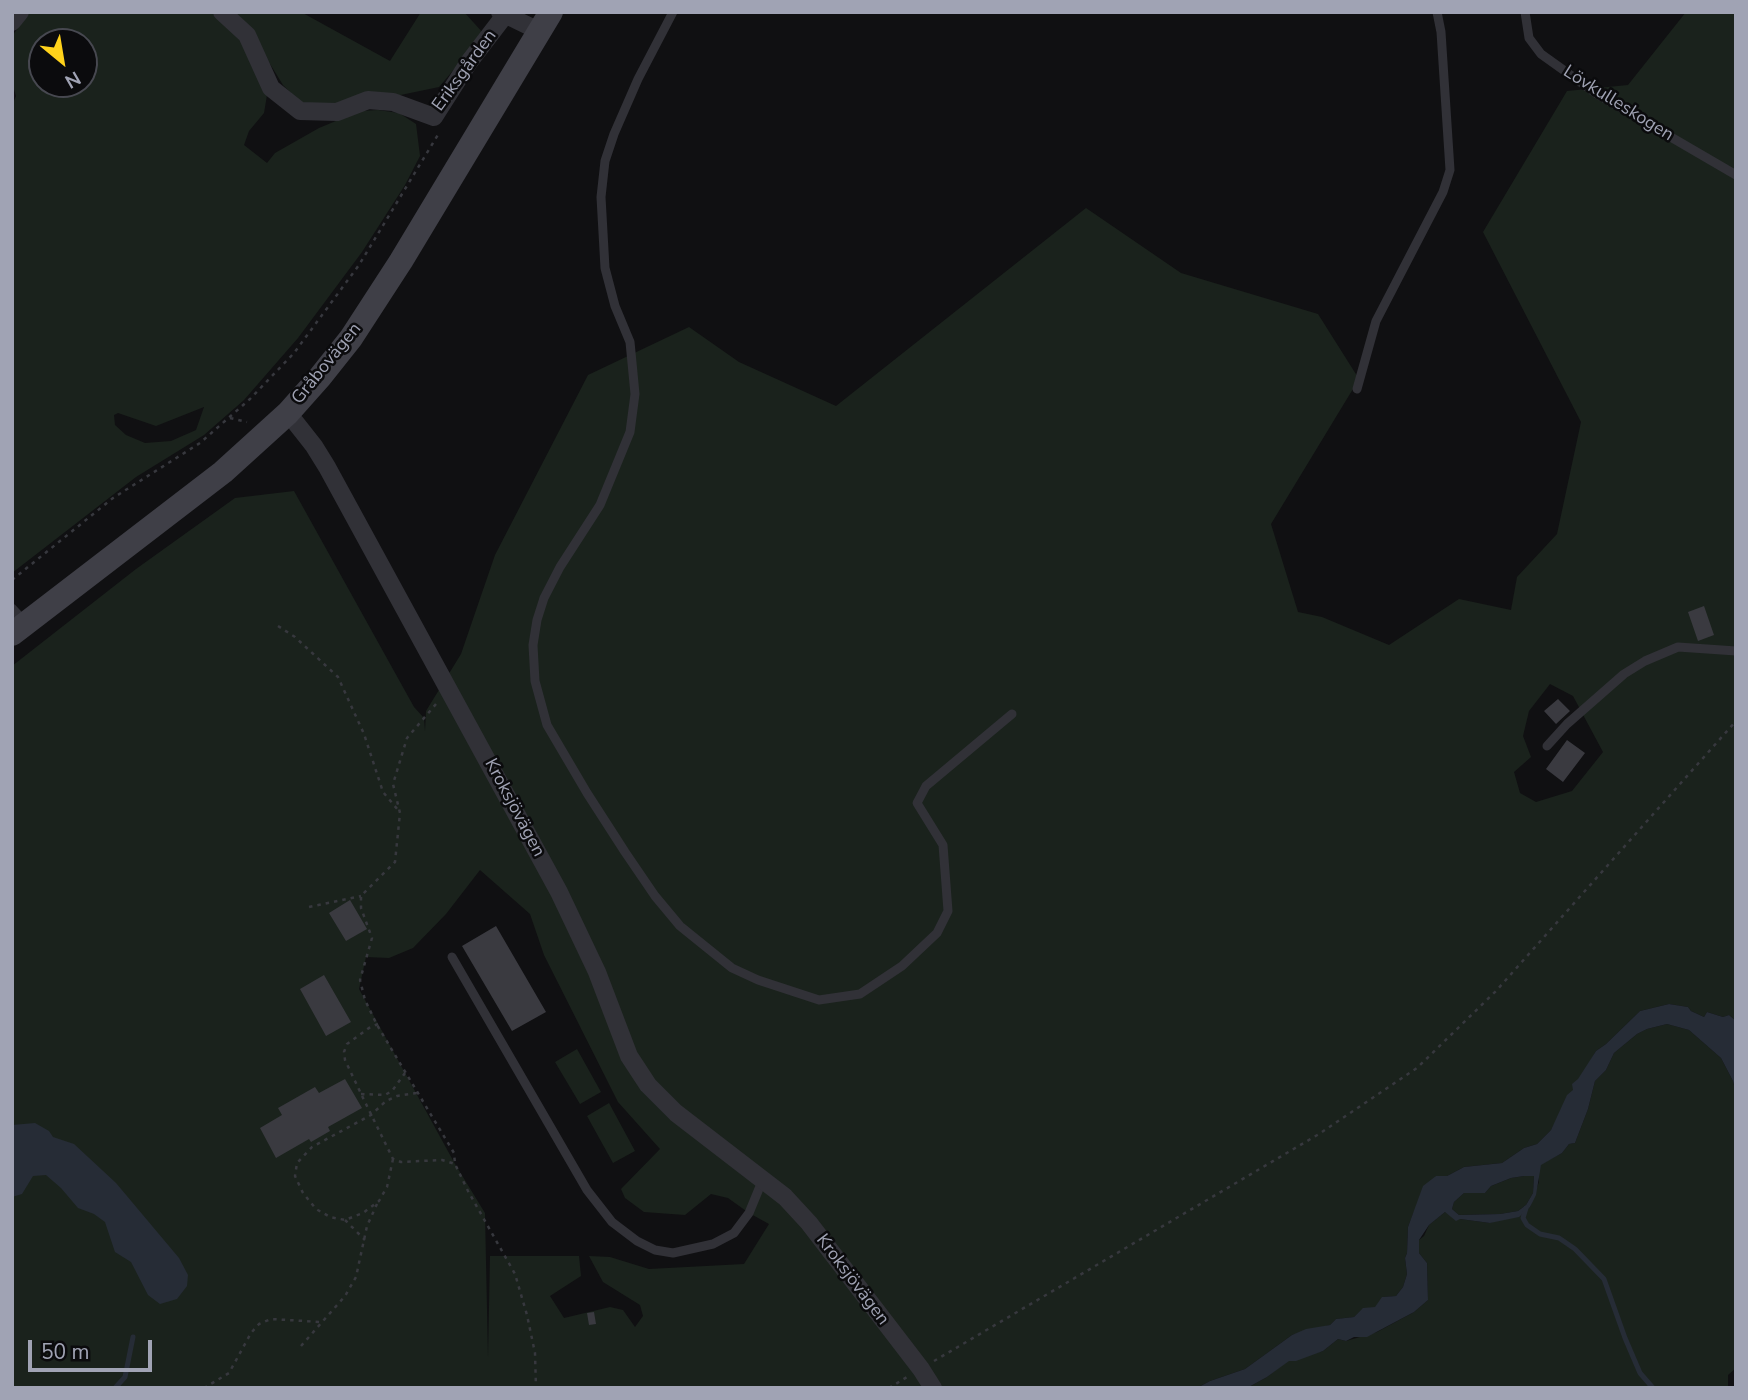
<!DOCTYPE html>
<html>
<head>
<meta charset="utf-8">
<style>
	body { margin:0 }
	#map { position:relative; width:1748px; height:1400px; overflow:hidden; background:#101012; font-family:"Nunito Sans",sans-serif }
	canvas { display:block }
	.frame { position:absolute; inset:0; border:14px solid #a0a3b4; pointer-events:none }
	.north { position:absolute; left:28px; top:28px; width:70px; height:70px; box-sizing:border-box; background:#0b0b0d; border:2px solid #474850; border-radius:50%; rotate:150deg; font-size:19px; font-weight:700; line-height:28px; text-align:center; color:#a0a3b4 }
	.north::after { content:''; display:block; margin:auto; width:24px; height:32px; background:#ffd21b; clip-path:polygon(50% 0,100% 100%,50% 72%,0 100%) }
	.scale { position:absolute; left:28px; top:1340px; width:124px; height:32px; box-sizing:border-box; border:4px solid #a0a3b4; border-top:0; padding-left:9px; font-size:21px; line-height:24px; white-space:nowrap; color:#a0a3b4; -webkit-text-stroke:5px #0b0b0d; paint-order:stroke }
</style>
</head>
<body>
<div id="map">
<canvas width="1748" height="1400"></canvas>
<div class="frame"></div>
<div class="north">N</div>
<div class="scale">50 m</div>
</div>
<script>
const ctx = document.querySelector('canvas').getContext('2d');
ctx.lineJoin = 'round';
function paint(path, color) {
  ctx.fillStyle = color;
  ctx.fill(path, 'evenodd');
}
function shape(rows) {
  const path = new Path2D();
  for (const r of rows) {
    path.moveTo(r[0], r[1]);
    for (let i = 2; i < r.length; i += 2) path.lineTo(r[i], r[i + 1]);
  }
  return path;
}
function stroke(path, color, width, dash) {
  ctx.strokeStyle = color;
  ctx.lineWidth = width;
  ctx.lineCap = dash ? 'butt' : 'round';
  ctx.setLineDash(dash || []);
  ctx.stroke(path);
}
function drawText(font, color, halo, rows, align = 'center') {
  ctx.font = font + ' "Nunito Sans",sans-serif';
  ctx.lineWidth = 5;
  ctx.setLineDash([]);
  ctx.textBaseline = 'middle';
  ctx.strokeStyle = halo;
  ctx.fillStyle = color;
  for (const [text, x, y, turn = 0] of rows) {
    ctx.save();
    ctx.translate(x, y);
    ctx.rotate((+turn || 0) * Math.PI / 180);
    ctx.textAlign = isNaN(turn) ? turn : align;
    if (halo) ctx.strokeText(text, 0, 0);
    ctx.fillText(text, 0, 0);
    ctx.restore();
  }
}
paint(shape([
	[30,12,212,12,240,38,268,89,264,113,249,131,244,145,267,163,275,153,319,128,360,111,378,110,399,113,416,124,420,156,405,185,362,252,298,338,244,400,204,435,136,477,12,573,12,105,16,96,12,83,12,36],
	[42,42,84,42,84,84,42,84],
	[204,407,196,430,171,441,145,443,126,435,115,425,114,415,118,413,156,426],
	[231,12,301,12,390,61,421,12,464,12,484,34,439,87,391,97,311,108,299,101,283,85,267,59],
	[1686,12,1736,12,1736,1021,1729,1015,1723,1017,1707,1012,1704,1017,1691,1011,1688,1007,1669,1004,1640,1011,1606,1044,1596,1051,1551,1130,1537,1144,1524,1148,1502,1163,1464,1167,1447,1176,1436,1176,1413,1214,1408,1227,1407,1253,1405,1258,1407,1274,1403,1287,1396,1296,1383,1297,1375,1308,1364,1308,1354,1317,1336,1319,1330,1325,1292,1335,1245,1369,1210,1381,1197,1388,12,1388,12,666,136,569,235,498,294,491,414,707,424,718,425,731,426,711,461,654,495,555,588,375,689,327,739,362,836,406,1086,208,1181,273,1318,314,1359,379,1271,524,1298,612,1322,617,1389,645,1459,599,1511,610,1517,577,1557,534,1581,422,1483,232,1567,91,1628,85],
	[1550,684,1573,696,1603,752,1572,791,1536,802,1520,793,1514,772,1531,757,1523,736,1529,711],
	[480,870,530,914,544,955,618,1102,660,1149,621,1189,625,1198,644,1212,685,1215,711,1194,728,1198,749,1213,769,1224,744,1264,649,1269,610,1257,589,1256,603,1282,640,1305,643,1316,635,1327,623,1310,610,1307,564,1318,550,1296,581,1276,579,1256,490,1256,488,1357,485,1213,455,1164,359,989,366,957,389,958,413,948,446,914],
	[1667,1024,1689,1030,1721,1058,1733,1081,1736,1092,1736,1368,1728,1375,1728,1388,1247,1388,1267,1377,1289,1360,1323,1351,1338,1339,1346,1341,1377,1332,1414,1312,1428,1300,1427,1263,1419,1253,1419,1240,1424,1236,1429,1225,1445,1212,1460,1219,1490,1223,1530,1207,1539,1182,1538,1174,1541,1164,1562,1153,1569,1144,1575,1143,1588,1109,1595,1081,1606,1070,1614,1053,1637,1034,1647,1029],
	[577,1049,601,1092,580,1104,555,1062],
	[609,1103,635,1151,613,1163,587,1116],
	[1524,1176,1534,1176,1533,1193,1526,1205,1518,1211,1500,1214,1459,1215,1452,1209,1454,1202,1464,1193,1485,1193,1491,1186,1511,1178]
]), '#1a221c');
paint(shape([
	[1669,1004,1688,1007,1691,1011,1704,1017,1707,1012,1723,1017,1729,1015,1736,1021,1736,1092,1733,1081,1721,1058,1689,1030,1667,1024,1647,1029,1637,1034,1614,1053,1606,1070,1595,1081,1588,1109,1575,1143,1569,1144,1562,1153,1541,1165,1536,1195,1530,1207,1519,1217,1490,1223,1460,1219,1456,1221,1445,1212,1429,1225,1419,1240,1419,1253,1427,1263,1428,1300,1414,1312,1367,1337,1354,1337,1346,1341,1338,1339,1323,1351,1296,1361,1289,1361,1267,1377,1247,1388,1197,1388,1210,1381,1245,1369,1292,1335,1306,1329,1330,1325,1336,1319,1354,1317,1363,1308,1375,1307,1382,1297,1396,1296,1403,1287,1407,1274,1405,1258,1407,1253,1408,1227,1423,1186,1436,1176,1447,1176,1464,1167,1502,1163,1524,1148,1537,1144,1551,1130,1567,1095,1573,1090,1572,1084,1578,1079,1596,1051,1606,1044,1640,1011],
	[1524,1176,1534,1176,1533,1193,1526,1205,1518,1211,1500,1214,1459,1215,1452,1209,1454,1202,1464,1193,1485,1193,1491,1186,1511,1178],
	[35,1123,49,1131,53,1137,74,1144,116,1183,179,1258,188,1275,187,1286,177,1299,160,1304,148,1295,131,1262,115,1252,105,1222,94,1214,78,1208,61,1188,46,1175,33,1176,22,1194,12,1197,12,1125]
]), '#262c36');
stroke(shape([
	[1526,1208,1523,1218,1527,1225,1540,1234,1559,1238,1575,1249,1604,1279,1625,1338,1640,1373,1653,1388],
	[115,1388,125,1377,133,1337]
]), '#262c36', 5);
paint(shape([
	[1704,606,1714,635,1698,641,1688,612],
	[1558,699,1570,711,1556,724,1544,711],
	[1567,740,1585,753,1563,782,1546,769],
	[350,900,367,929,346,941,329,913],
	[496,926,546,1012,512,1031,462,946],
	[324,975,351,1022,326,1036,300,989],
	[345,1079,362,1108,328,1127,330,1131,311,1142,309,1139,276,1158,260,1128,282,1115,278,1108,315,1087,319,1093],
	[594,1312,596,1324,589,1325,587,1313]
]), '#3a3a40');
stroke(shape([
	[230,418,247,422],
	[12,580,113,498,200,443,250,399,294,353,359,265,439,133],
	[278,626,295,637,338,677,364,734,383,792,398,810],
	[436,704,407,738,393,784,400,813,395,862,361,896,361,908,372,938,360,980,365,1000,377,1025,454,1153,455,1164,468,1191,515,1274,527,1315,535,1353,536,1388],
	[309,907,361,896],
	[378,1024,369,1028,347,1044,344,1052,345,1060,364,1100,393,1159,401,1162,442,1160,455,1164],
	[361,1094,385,1095,392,1091,405,1073],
	[393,1159,387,1187,379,1201,363,1213,345,1220,330,1217,316,1209,303,1193,295,1176,297,1163,312,1147,371,1115,386,1101,397,1096,417,1093],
	[345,1220,365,1240],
	[301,1346,345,1296,356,1277,367,1226,377,1204],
	[934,1361,1319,1134,1417,1068,1496,991,1736,721],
	[204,1388,229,1373,251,1333,259,1324,271,1319,321,1322],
	[889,1388,907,1377]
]), '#37383e', 2.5, [3.5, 5]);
stroke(shape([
	[673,12,638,79,614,134,605,161,601,197,605,268,615,306,630,342,635,394,630,432,600,505,560,567,544,598,537,620,533,645,535,681,547,725,587,793,625,852,655,896,680,926,732,968,758,980,819,1000,860,994,902,966,937,933,948,911,943,845,917,803,926,786,1012,714],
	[1525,12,1529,38,1541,54,1597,94,1736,175],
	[1357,389,1376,321,1443,192,1450,170,1441,32,1437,12],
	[12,608,25,622],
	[1547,746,1567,724,1624,674,1645,661,1678,647,1736,651],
	[452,957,587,1190,612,1222,637,1241,655,1250,673,1253,713,1244,734,1233,749,1213,763,1179]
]), '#313137', 9);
stroke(shape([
	[222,12,247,35,271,88,300,111,337,112,368,100,393,102,434,117,469,62,505,15],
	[500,12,539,31],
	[12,22,20,12],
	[288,413,314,446,327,467,559,892,597,972,629,1056,648,1085,676,1113,785,1197,809,1223,921,1369,933,1388]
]), '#313137', 18);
stroke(shape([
	[12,634,223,472,288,413,320,377,351,338,401,261,551,12]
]), '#3f3f47', 24);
drawText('18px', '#a0a3b4', '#0b0b0d', [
	["Eriksgården",465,71,-54],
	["Lövkulleskogen",1618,104,32],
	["Gråbovägen",327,364,-51],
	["Kroksjövägen",514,808,62],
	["Kroksjövägen",852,1280,53]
]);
</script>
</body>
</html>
